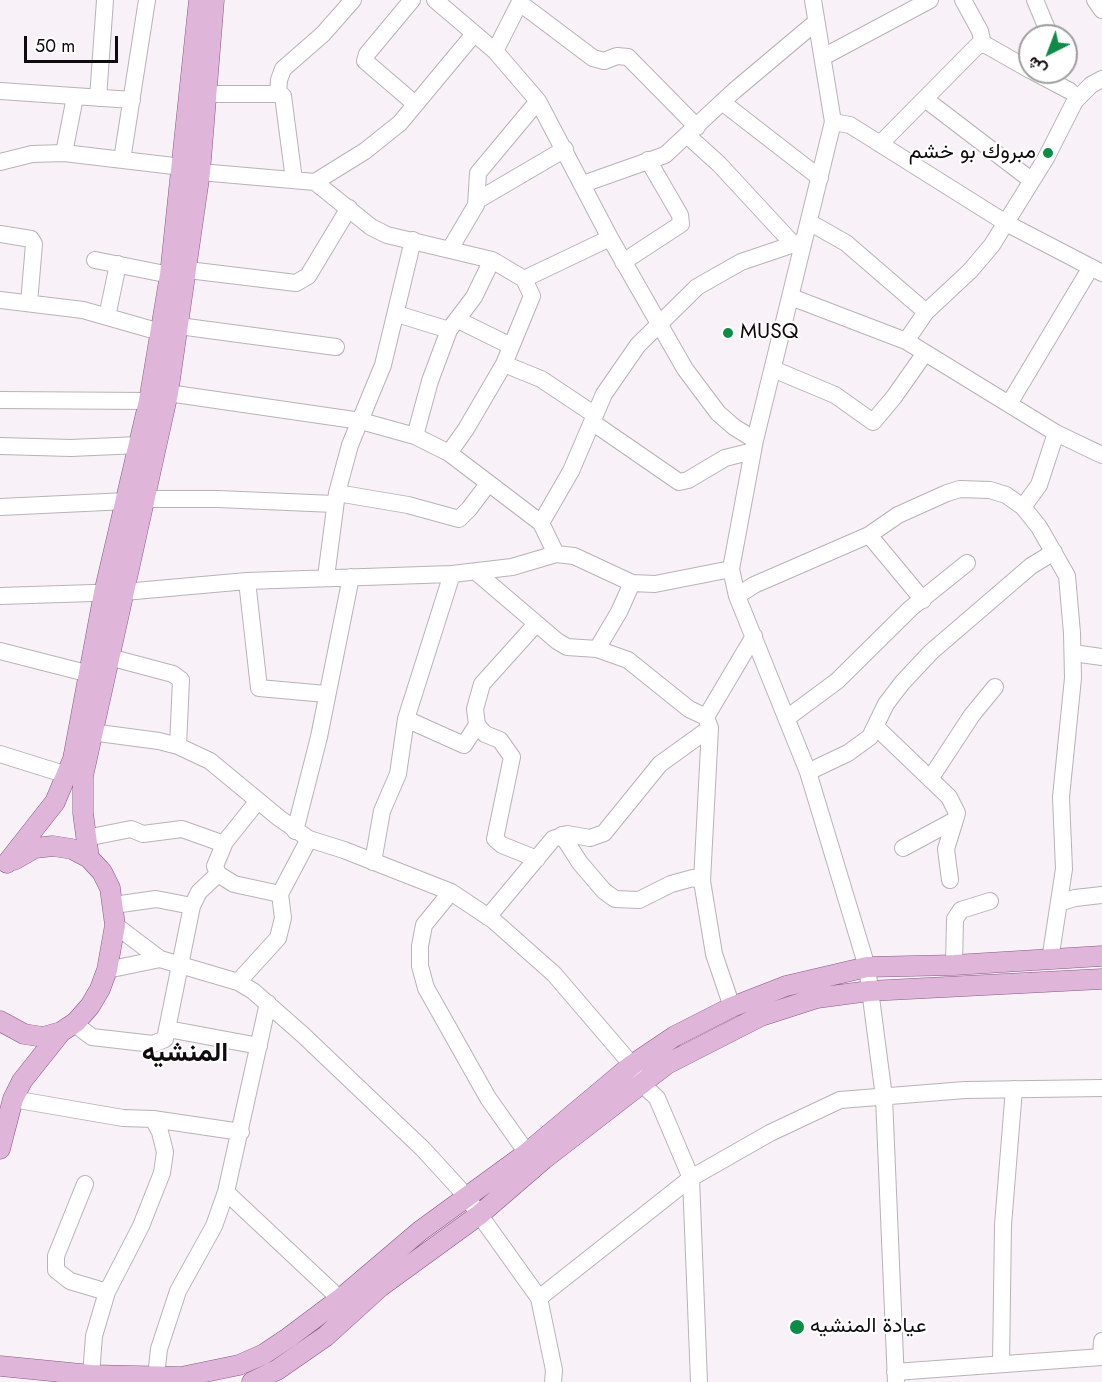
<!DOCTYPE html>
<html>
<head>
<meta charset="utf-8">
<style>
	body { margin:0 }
	#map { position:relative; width:1102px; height:1382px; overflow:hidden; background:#f8f1f7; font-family:Jost,Vazirmatn,sans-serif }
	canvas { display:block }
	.north { position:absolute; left:1018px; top:24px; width:60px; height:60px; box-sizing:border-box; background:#fff; border:2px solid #9f9e9f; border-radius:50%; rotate:222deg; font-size:16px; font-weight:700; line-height:24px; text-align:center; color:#0f0c0e }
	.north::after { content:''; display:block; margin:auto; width:21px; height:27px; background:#0d8c48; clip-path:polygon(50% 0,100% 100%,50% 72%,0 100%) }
	.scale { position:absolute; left:24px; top:36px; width:94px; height:27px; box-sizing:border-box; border:3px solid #0f0c0e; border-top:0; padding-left:8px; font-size:18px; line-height:21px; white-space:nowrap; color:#0f0c0e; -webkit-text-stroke:4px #fff; paint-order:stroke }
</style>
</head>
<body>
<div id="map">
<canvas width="1102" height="1382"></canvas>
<div class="north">ش</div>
<div class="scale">50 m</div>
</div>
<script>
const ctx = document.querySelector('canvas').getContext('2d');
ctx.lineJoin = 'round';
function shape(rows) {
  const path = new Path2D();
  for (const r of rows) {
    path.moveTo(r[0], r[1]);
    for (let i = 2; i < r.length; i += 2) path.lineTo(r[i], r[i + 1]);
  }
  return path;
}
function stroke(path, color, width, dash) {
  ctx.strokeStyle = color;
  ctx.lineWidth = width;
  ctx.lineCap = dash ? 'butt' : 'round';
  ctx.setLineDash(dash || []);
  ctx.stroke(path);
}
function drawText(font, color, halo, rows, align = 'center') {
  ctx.font = font + ' Jost,Vazirmatn,sans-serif';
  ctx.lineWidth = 4.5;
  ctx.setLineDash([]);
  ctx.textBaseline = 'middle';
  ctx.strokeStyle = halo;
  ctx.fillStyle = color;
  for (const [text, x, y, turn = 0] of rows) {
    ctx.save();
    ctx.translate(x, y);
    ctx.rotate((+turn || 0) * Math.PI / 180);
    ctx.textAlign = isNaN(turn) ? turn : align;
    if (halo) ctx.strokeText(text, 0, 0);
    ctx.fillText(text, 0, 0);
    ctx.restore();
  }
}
const minor = shape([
	[412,0,367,54,365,61,414,103],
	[435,0,495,51,538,101,610,238,685,369,718,413,734,427,755,440],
	[813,0,833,122,755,440,731,569,737,596,808,772,867,967,884,1097,896,1382],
	[963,0,980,31,983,44],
	[1035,0,1050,36],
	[1095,0,1102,10],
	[520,3,593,58,604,61,617,56,628,57,697,127],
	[495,51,521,0],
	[823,57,930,0],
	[1034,72,1070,91],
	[0,91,132,100],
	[207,94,278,94,283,96,294,180],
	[278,94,279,80,283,69,323,34,353,0],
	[98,98,105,0],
	[925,99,1031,180],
	[722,102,820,178],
	[833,122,850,125,1006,223,1102,273],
	[688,136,719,164,794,245],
	[880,144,978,45,986,45,1030,70],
	[64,153,75,97],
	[122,160,147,0],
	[0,162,32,154,64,153,182,167,200,172,315,182,371,227,387,235,492,260,524,279,610,238],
	[315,182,365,151,400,123,474,34],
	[583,184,665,155,734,91,816,22],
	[478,200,565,149],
	[809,222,846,243,926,312],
	[0,234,31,239,34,244,29,303],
	[450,249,476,205,478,173,538,101],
	[95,260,170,275],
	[623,262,681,224,680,215,648,160],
	[188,270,296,283,308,276,349,208],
	[791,297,906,341,1056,433,1102,455],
	[0,300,83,310,160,332],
	[397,314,449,330,430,381,415,436],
	[107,317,118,264],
	[458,320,511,346],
	[179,326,336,347],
	[449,330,474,297,492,260],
	[906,341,926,312,970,271,992,245,1046,158,1075,101,1091,85,1102,79],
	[504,364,541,379,595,415],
	[773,369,835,395,873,422,894,397,925,353],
	[168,393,361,421,415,436,449,453,541,523,556,554],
	[0,400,149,401],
	[1009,404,1091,267],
	[592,422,679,482,688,480,725,458,753,451],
	[0,446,71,448,139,445],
	[449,453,466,429,504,364,532,296,524,279],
	[337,493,408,505,459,519,469,509,488,484],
	[144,499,218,499,334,504],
	[0,507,127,501],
	[1023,507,1039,485,1056,433],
	[541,523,571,471,604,394,638,345,697,287,741,262,803,241],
	[869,535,923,600],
	[476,572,557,641,567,647,597,649,628,660,689,709,706,717],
	[326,577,337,493,350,445,383,365,413,240],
	[247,581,259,688,326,694],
	[0,596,124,592,247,581,452,574,512,567,556,554,574,556,632,583,655,584,731,569],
	[737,596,754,585,869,535,898,515,947,493,960,489,990,490,1006,495,1023,507,1039,527,1067,576,1072,633,1073,678,1061,797,1064,869,1050,960],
	[536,624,482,684,475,709,477,725,485,734,500,740,512,757,495,839,502,845,537,859],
	[597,649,619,612,632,583],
	[0,651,90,674],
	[1073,653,1102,657],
	[109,657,173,674,181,680,178,746],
	[787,718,837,681,911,608,967,563],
	[406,719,464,745,477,725],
	[876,727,949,797,957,813,955,820],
	[91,732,159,741,178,746,210,761,279,818,309,839,344,850,451,892,493,920,554,974,632,1065,642,1084,657,1098,691,1178,699,1382],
	[0,754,67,775],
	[808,772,848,753,870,737,886,704,902,683,931,652,1031,566,1054,552],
	[930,779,972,715,995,687],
	[257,802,225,842,215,866,218,874,234,884,280,894],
	[295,831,319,737,351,577],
	[562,835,580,863,604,891,615,899,639,900,671,884,693,878,702,881],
	[86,838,131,829,143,834,182,829,224,844],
	[903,848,955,820,946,849,950,880],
	[373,862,382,811,398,774,406,719,452,574],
	[451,892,424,925,420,946,420,966,426,988,488,1098,527,1153],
	[1059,903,1075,898,1102,895],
	[114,905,156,899,192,906],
	[488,917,553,839,567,834,590,838,604,833,660,764,710,728],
	[115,925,160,959,238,982,253,991,302,1034,423,1149,466,1196,539,1298,554,1370,553,1382],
	[954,965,955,919,961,910,990,901],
	[107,970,160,959],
	[238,982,278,938,283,918,280,894,309,839],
	[732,1007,714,954,702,881,710,728,706,717,754,636],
	[76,1022,80,1028,92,1037,153,1044,165,1039,192,906,199,892,218,874],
	[168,1029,259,1046],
	[13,1099,123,1118,153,1119,160,1132,165,1152,162,1173,141,1226,107,1292,94,1336,91,1375],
	[153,1119,241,1132],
	[85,1184,56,1256,56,1270,70,1281,107,1292],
	[226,1192,340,1299],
	[539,1298,691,1178,770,1133,840,1100,965,1090,1102,1088],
	[1101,1357,1102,1341],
	[1001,1364,1003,1225,1014,1089],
	[895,1372,1102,1357],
	[156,1377,159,1349,178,1291,214,1226,226,1192,268,1003]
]);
const major = shape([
	[89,858,83,813,83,776,168,393,200,172,214,0],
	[7,863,55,802,73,759,104,593,149,401,170,275,199,0],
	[0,1021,24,1034,43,1037,61,1032],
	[0,1149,13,1099,22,1081,61,1032,76,1022,90,1006,100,989,107,970,115,925,110,888,102,872,89,858,72,849,53,846,35,848,14,860],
	[0,1366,91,1375,181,1377,239,1365,264,1354,288,1338,340,1299,420,1231,527,1153,632,1065,675,1036,732,1007,786,986,867,967,954,965,1102,956],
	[252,1382,277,1370,326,1336,380,1287,479,1215,544,1159,667,1064,761,1016,817,998,869,991,1102,979]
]);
stroke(minor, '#b9b2b7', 18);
stroke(major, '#895a82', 21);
stroke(minor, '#fff', 16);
stroke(major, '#dfb5d9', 20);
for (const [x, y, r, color] of [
	[1048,153,6,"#0d8c48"],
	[728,333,6,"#0d8c48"],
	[797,1327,8,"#0d8c48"]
]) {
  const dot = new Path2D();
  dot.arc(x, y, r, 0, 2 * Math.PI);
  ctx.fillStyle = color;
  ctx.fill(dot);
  stroke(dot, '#fff', 2);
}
drawText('21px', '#0f0c0e', '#fff', [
	["مبروك بو خشم",1036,153,"right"],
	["MUSQ",740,333],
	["عيادة المنشيه",810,1327]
], 'left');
drawText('bold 27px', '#0f0c0e', '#fff', [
	["المنشيه",185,1054]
]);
</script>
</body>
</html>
